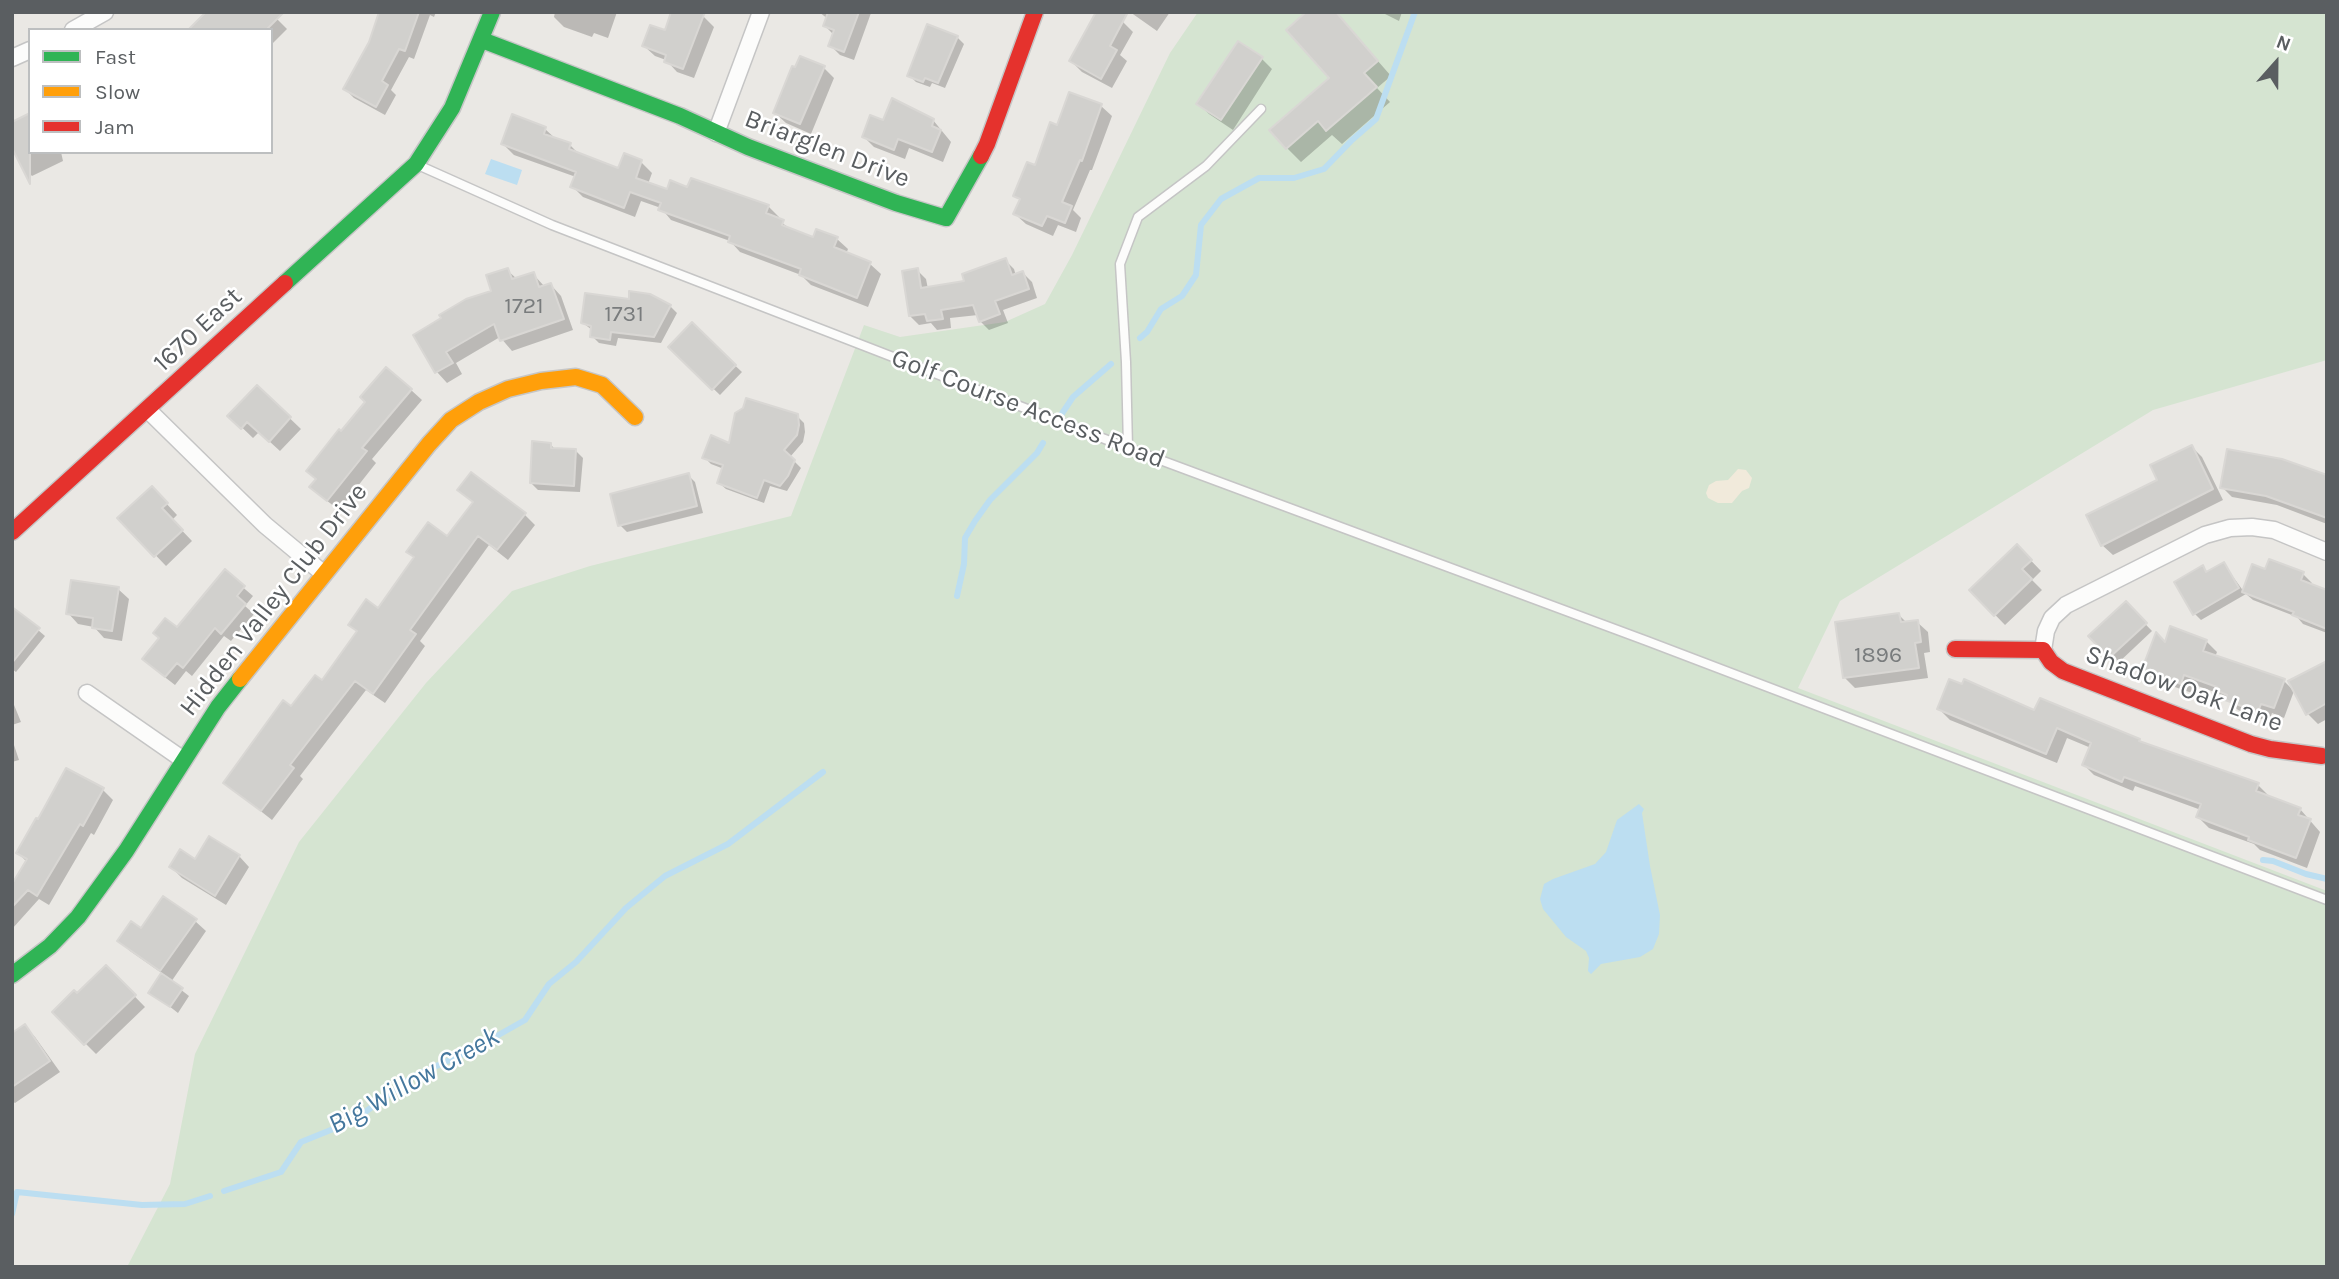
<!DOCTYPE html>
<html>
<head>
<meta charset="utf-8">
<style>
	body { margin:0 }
	#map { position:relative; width:2339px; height:1279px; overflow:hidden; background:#eae8e4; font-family:Karla,sans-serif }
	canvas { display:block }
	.frame { position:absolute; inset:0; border:14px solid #5a5e61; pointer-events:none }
	.legend { position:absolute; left:28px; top:28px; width:245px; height:126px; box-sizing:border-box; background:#fff; border:2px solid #bdbfc0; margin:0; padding:9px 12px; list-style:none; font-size:21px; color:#5a5e61 }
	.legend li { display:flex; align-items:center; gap:14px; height:35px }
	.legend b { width:35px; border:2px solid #bdbfc0 }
	.north { position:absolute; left:2241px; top:28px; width:70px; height:70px; -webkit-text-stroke:5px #fff; paint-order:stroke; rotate:21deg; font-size:19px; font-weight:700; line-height:28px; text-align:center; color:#5a5e61 }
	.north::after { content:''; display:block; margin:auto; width:24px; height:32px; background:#5a5e61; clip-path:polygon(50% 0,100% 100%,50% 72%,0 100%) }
</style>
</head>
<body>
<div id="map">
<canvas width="2339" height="1279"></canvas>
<div class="frame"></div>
<ul class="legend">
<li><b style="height:9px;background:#30b455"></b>Fast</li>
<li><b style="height:9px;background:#ff9f0a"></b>Slow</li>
<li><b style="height:9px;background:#e5322d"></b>Jam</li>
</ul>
<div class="north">N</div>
</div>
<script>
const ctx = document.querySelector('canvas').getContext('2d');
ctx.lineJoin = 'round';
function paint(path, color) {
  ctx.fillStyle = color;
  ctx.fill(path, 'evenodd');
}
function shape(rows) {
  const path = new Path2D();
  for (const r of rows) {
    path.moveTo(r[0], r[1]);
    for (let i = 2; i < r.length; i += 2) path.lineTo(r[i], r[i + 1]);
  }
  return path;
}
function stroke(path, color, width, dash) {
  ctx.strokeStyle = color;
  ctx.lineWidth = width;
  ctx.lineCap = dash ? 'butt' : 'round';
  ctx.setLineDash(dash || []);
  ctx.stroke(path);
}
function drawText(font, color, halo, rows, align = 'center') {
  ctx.font = font + ' Karla,sans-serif';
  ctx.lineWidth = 5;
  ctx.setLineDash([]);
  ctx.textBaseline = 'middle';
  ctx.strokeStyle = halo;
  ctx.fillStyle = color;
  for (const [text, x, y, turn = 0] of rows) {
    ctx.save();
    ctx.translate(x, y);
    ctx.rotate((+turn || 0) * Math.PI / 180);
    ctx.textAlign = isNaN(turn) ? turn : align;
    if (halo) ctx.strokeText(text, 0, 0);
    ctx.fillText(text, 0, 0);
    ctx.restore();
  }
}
paint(shape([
	[1198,12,2327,12,2327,360,2153,410,1840,601,1798,688,2327,891,2327,1267,127,1267,170,1184,195,1054,299,842,426,683,512,591,590,566,791,516,864,325,900,337,1005,322,1045,304,1072,255,1170,53]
]), '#d5e4d1');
paint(shape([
	[1738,469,1746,470,1752,478,1749,488,1742,491,1732,503,1718,503,1708,498,1706,493,1709,485,1716,481,1728,480]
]), '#f1eadb');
paint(shape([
	[491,159,522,170,517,185,485,174],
	[1639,804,1644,809,1642,813,1650,866,1660,915,1659,934,1653,949,1640,957,1601,964,1591,974,1588,971,1589,958,1586,951,1566,937,1543,909,1540,899,1544,884,1553,879,1595,864,1606,852,1617,820]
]), '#bcdef1');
paint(shape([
	[270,12,287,29,271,45,271,30,198,30],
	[381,12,436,12,434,17,430,15,414,59,409,57,391,90,396,95,385,115,354,98,345,89,370,43],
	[555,12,617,12,608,38,594,33,592,37,564,27,554,17],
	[819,12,871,13,854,60,840,55,830,45,834,35,825,26,828,19],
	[1130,12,1170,12,1157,31],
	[1381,12,1402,12,1399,21],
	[703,16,714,27,694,78,677,72,666,60,655,56,644,46,666,32],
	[1343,21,1391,76,1377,88,1390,102,1342,144,1332,135,1301,162,1287,148,1331,79],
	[1123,22,1133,32,1120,55,1127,61,1112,88,1082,72,1071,61],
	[957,37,964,44,945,88,932,83,930,87,916,82,909,75],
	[1262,59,1272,69,1233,130,1209,114,1199,104],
	[824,68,834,78,811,134,786,123,775,113],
	[1101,106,1112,116,1092,170,1090,170,1073,210,1081,218,1076,232,1058,225,1053,236,1026,224,1015,214,1021,201,1015,195,1036,168,1058,127],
	[933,120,951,142,943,162,909,148,905,159,874,147,864,137],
	[545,129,557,140,570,145,580,155,619,170,641,162,652,173,648,184,668,191,689,189,692,180,769,207,779,217,778,220,792,230,814,239,837,239,848,249,846,254,870,264,881,274,868,307,811,285,801,275,740,252,730,241,671,220,661,208,641,201,635,217,583,197,572,186,576,177,514,155,503,144],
	[30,152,61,152,63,161,32,176,24,168],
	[1005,260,1014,269,1016,276,1023,273,1032,282,1037,298,1003,310,1008,323,989,330,980,321,978,315,950,318,951,328,937,330,931,323,919,325,910,316,917,270,926,279,928,289,967,283],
	[507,270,517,279,533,274,545,287,551,285,561,296,573,330,512,351,500,337,456,363,462,374,447,383,437,372,415,336,494,292],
	[670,306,677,313,661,343,618,338,616,346,599,343,592,336,592,330,583,323],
	[692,325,742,372,720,395,670,347],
	[257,387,301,429,280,451,259,432,253,438,230,416],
	[411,390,422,400,372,459,376,463,339,510,322,497,317,480,341,433],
	[797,416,804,423,805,432,803,442,790,457,801,468,787,491,770,486,764,503,726,489,719,483,724,469,711,464,704,457],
	[550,444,556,450,576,451,583,458,580,492,538,490,531,483],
	[2192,447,2202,457,2223,500,2113,555,2102,545],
	[688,475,695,482,703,513,627,532,620,525],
	[2327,477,2327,524,2277,505,2232,497,2222,487],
	[152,488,177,515,172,520,192,541,166,566,120,518],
	[460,489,524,514,535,525,508,560,489,545,420,641,425,646,385,703,366,690,300,776,303,779,272,820,225,783,291,709,323,683,358,633,350,624,378,610,447,538,474,503],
	[2017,546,2041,571,2032,580,2042,590,2005,625,1971,590],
	[2224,564,2244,592,2266,572,2303,574,2312,583,2310,586,2327,593,2327,633,2303,624,2297,617,2253,600,2246,594,2201,620,2194,613,2202,568,2208,573],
	[225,572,253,596,245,606,254,614,231,641,224,636,192,676,186,671,175,685,153,668,177,629],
	[118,589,129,599,122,641,104,638,94,627,78,624,68,613],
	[2126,604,2152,631,2117,664,2091,636],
	[1899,615,1907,623,1917,622,1928,632,1930,652,1924,653,1928,678,1855,688,1845,678],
	[12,618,38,630,45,636,16,672,12,669],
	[2206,641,2217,652,2215,657,2284,681,2294,691,2284,718,2272,713,2269,722,2238,710,2223,695,2195,685,2192,693,2155,680,2144,669,2165,645],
	[2327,663,2327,719,2318,724,2307,713],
	[12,700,21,722,12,725],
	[1939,709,2035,712,2139,741,2142,744,2258,785,2269,796,2268,798,2300,809,2320,832,2307,868,2260,850,2254,844,2209,828,2198,817,2201,810,2135,786,2133,791,2094,775,2084,765,2091,748,2067,738,2057,763,1950,720],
	[12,739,19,760,12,762],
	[103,790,113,800,94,835,91,833,49,905,39,899,12,929,12,887,27,862,18,853],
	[239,856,249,867,226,905,182,878,171,867,196,861],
	[195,921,206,931,171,982,189,996,178,1013,151,992,163,974,130,951,119,941,142,930],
	[106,967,145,1007,96,1054,54,1012,77,995],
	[25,1026,35,1037,60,1072,15,1103,12,1101,12,1035]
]), '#0003');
stroke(shape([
	[1140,338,1147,332,1161,309,1182,296,1196,275,1201,225,1221,199,1259,178,1294,178,1324,169,1352,140,1376,119,1415,12],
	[1061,415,1073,397,1111,364],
	[957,596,964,564,965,538,975,521,990,500,1037,453,1043,443],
	[2263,860,2273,861,2306,874,2327,879],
	[224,1191,281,1172,301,1142,353,1121,414,1076,472,1050,525,1020,549,984,576,962,626,908,665,876,728,844,823,772],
	[12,1214,17,1192,142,1205,185,1204,210,1196]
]), '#bcdef1', 6);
const building = shape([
	[206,12,284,12,266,30,188,30,206,12],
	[379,12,419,12,405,51,399,49,382,81,388,85,376,107,343,89,369,42,379,12],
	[671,12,705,12,683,69,664,62,666,55,642,46,650,25,665,30,671,12],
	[828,12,859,12,844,52,828,46,834,30,823,26,828,12],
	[1096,12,1128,12,1110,46,1117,50,1101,79,1069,61,1096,12],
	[1306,12,1336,12,1378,61,1364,73,1377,87,1326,131,1318,121,1286,149,1269,130,1329,78,1286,30,1306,12],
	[927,24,958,36,938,83,925,78,923,82,907,76,927,24],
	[1238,41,1263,57,1221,120,1196,104,1238,41],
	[800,56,825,66,800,124,773,113,792,66,795,67,800,56],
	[1069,92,1102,104,1082,161,1080,160,1062,202,1072,206,1065,223,1047,216,1042,226,1013,214,1020,199,1013,196,1027,162,1035,165,1050,122,1057,125,1069,92],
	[892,98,934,119,932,126,941,130,932,152,898,139,894,150,862,137,870,115,883,120,892,98],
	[30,113,30,184,12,148,12,122,30,113],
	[512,114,546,127,544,134,571,143,569,149,618,168,624,153,642,160,636,178,667,189,670,180,687,187,691,178,769,205,766,213,784,220,782,225,813,237,816,229,838,237,834,247,871,262,857,298,799,275,801,269,728,242,730,236,658,210,661,203,630,192,624,208,570,187,576,172,501,144,512,114],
	[1006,258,1012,275,1023,271,1029,289,995,301,1000,314,979,322,973,305,941,310,943,319,927,321,925,314,909,316,902,271,918,268,921,288,964,281,962,274,1006,258],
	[508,268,512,279,534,272,539,287,551,283,564,319,500,341,494,324,446,352,453,363,435,373,413,335,441,318,439,315,466,299,491,291,486,275,508,268],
	[629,291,650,294,671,305,654,337,611,332,610,340,590,337,591,326,581,323,585,293,629,299,629,291],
	[692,322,736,365,712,390,668,347,692,322],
	[386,367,412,389,362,448,367,451,327,501,309,487,316,479,306,471,339,429,341,431,365,402,360,397,386,367],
	[257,385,291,417,269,442,247,422,241,429,227,416,257,385],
	[746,398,798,414,799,425,797,435,784,450,795,460,788,476,780,486,764,480,757,498,717,483,723,465,702,458,711,435,729,443,735,413,743,408,746,398],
	[532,441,551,443,551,448,576,449,574,486,530,483,532,441],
	[2192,445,2213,489,2101,546,2086,515,2157,480,2150,465,2192,445],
	[2227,449,2282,459,2327,475,2327,518,2266,496,2220,488,2227,449],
	[471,472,526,513,497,550,478,536,410,630,416,634,373,694,355,681,290,765,294,768,261,811,223,783,283,700,291,706,315,675,322,680,357,631,348,625,366,599,378,608,414,557,406,552,428,522,447,536,473,502,457,490,471,472],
	[689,473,697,506,618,526,610,494,689,473],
	[152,486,168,503,162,508,183,530,154,557,117,518,152,486],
	[2017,544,2032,560,2022,569,2032,579,1994,616,1969,590,2017,544],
	[2269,559,2304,572,2301,580,2327,590,2327,629,2292,615,2294,612,2242,592,2252,564,2265,569,2269,559],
	[2224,562,2239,588,2193,615,2174,582,2203,565,2206,572,2224,562],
	[225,569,245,586,237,596,246,604,221,634,215,628,183,668,177,663,165,677,142,659,159,638,153,633,165,618,177,627,225,569],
	[71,580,119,587,112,631,92,628,93,618,66,614,71,580],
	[2126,601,2147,623,2109,658,2088,636,2126,601],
	[12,607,40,628,12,663,12,607],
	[1899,613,1901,622,1918,620,1921,642,1915,643,1919,668,1843,678,1835,622,1899,613],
	[2170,626,2207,640,2203,651,2285,679,2274,708,2261,704,2258,712,2225,700,2227,695,2216,690,2217,687,2184,675,2181,684,2142,669,2156,632,2165,642,2170,626],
	[2327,661,2327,703,2306,715,2288,681,2327,661],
	[1949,679,1962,684,1964,679,2034,710,2040,698,2140,739,2139,741,2259,783,2256,791,2301,808,2298,815,2311,819,2296,858,2248,840,2249,837,2196,817,2201,804,2124,777,2122,782,2082,765,2091,743,2057,728,2046,754,1937,709,1949,679],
	[66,768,104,788,83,826,80,824,37,896,28,890,12,907,12,884,27,859,16,853,36,818,38,819,66,768],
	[209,836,240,855,215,896,169,867,180,849,195,859,209,836],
	[163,896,197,919,160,971,117,941,131,921,141,928,163,896],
	[106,965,136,995,84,1045,52,1012,74,990,77,993,106,965],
	[161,973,183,988,170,1007,148,993,161,973],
	[25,1024,50,1061,12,1087,12,1033,25,1024]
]);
paint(building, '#d1d0cd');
stroke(building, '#d9d7d4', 2);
const lane = shape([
	[418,165,552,225,1128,448,1647,641,2327,900],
	[1128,448,1126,362,1120,264,1138,217,1206,166,1261,109]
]);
const street = shape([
	[73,30,105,12],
	[12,58,30,50],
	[716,133,761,12],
	[148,410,265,525,324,574],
	[2043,650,2046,631,2052,618,2066,605,2205,535,2230,528,2252,527,2274,530,2327,552],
	[87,693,182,759]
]);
const fast = shape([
	[482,40,680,116,748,147,896,203,946,218,981,156],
	[285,283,416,164,452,108,492,12],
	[12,975,50,946,78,917,126,851,218,707,240,679]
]);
const slow = shape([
	[240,679,429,444,451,420,479,402,508,389,541,381,576,377,602,385,635,417]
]);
const jam = shape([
	[981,156,987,144,1035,12],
	[12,532,285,283],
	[1955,649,2043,650,2051,662,2063,671,2251,744,2270,749,2322,756]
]);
stroke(lane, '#c5c5c5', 11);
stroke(street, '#c5c5c5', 19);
stroke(fast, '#c6c6c6', 19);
stroke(slow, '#c6c6c6', 19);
stroke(jam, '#c6c6c6', 19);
stroke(lane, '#fcfcfb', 8);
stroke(street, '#fcfcfb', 16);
stroke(fast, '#30b455', 16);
stroke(slow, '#ff9f0a', 16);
stroke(jam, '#e5322d', 16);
drawText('23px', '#797c7d', null, [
	["1721",524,306],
	["1731",624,314],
	["1896",1878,655]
]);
drawText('26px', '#5a5e61', '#fff', [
	["Briarglen Drive",827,149,21],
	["1670 East",198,330,-43],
	["Golf Course Access Road",1028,409,21],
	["Hidden Valley Club Drive",274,600,-52],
	["Shadow Oak Lane",2184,689,20]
]);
drawText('italic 28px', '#44779d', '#fff', [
	["Big Willow Creek",414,1081,-29]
]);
</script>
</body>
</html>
